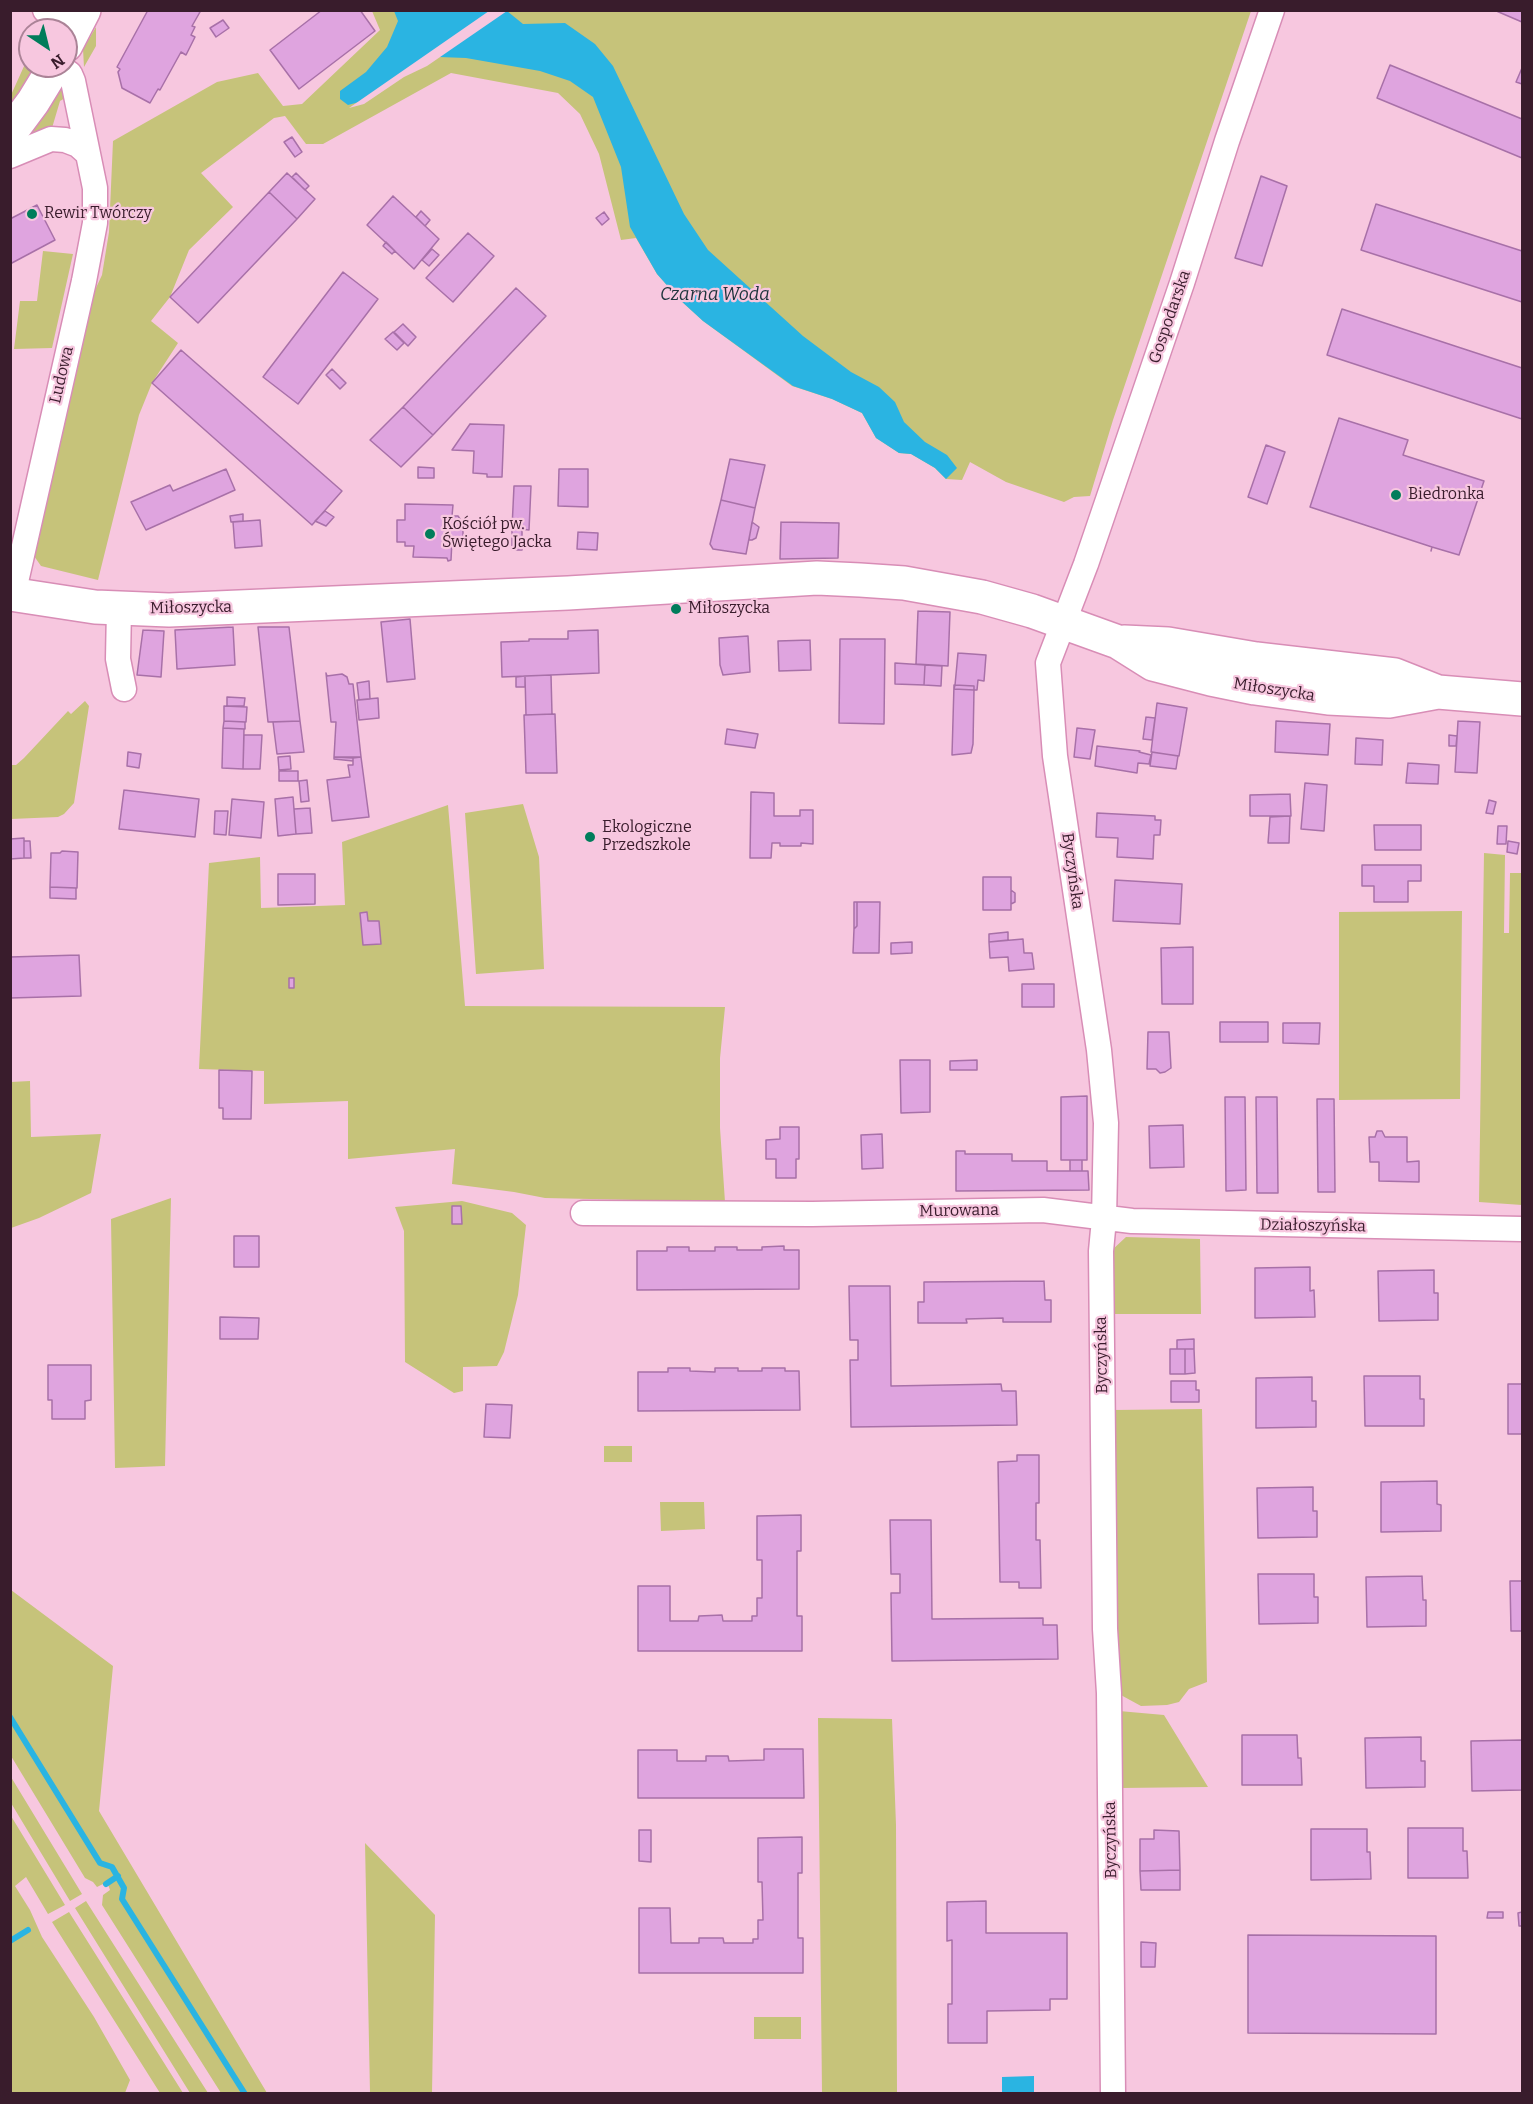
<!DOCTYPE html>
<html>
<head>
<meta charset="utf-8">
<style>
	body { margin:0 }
	#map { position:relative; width:1533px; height:2104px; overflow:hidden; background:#f7c7df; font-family:Bitter,serif }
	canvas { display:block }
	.frame { position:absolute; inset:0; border:12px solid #391c2c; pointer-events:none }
	.north { position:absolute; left:18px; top:18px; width:60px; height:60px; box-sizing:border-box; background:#f7c7df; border:2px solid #ab8397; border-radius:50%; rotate:145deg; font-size:16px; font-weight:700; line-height:24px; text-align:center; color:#391c2c }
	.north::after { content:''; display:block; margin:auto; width:21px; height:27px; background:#007d5b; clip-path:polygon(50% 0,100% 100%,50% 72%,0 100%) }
</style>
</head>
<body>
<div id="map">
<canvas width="1533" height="2104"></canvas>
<div class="frame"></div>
<div class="north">N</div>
</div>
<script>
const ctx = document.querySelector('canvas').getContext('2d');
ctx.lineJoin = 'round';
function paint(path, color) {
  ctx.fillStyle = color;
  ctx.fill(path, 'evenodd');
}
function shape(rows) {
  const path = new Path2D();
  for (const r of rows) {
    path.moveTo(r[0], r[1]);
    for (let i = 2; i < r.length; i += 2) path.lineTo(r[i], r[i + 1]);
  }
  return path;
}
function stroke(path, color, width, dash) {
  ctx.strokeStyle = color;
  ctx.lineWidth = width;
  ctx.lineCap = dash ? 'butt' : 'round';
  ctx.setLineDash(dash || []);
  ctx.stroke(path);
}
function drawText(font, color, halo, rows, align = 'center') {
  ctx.font = font + ' Bitter,serif';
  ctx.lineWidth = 4.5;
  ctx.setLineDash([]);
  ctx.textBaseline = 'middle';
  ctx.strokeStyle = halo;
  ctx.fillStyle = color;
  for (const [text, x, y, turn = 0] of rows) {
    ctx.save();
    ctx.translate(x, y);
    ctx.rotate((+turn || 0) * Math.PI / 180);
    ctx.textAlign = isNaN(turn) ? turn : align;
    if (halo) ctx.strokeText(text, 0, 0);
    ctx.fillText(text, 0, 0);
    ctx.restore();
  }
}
paint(shape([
	[372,11,1251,11,1113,420,1090,496,1074,497,1064,502,1006,482,970,462,962,480,946,479,935,468,911,454,899,453,876,438,862,413,832,399,792,386,703,321,680,300,657,274,636,238,621,240,599,154,580,114,558,93,451,73,323,144,306,144,285,116,274,118,201,173,233,207,189,250,170,297,151,321,178,343,152,383,139,415,98,580,41,566,34,556,89,303,102,275,109,232,113,141,217,82,258,73,283,106,302,104,380,30],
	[96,27,96,46,84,67,83,49],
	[30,53,30,66,36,66,11,110,11,95],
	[61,88,64,89,67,97,60,101,52,128,31,136,29,135,58,90],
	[43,251,73,254,52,348,14,349,20,301,37,301],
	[85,701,89,706,74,803,64,814,58,817,11,819,11,765,16,765,24,758,68,711,71,714],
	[523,804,539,857,544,969,476,974,465,813],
	[448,805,465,1006,725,1007,720,1058,720,1128,725,1202,545,1198,514,1192,452,1184,455,1149,348,1159,348,1101,264,1104,264,1071,199,1069,209,863,260,857,261,908,345,905,342,842],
	[1484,853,1505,855,1504,933,1509,933,1510,873,1522,873,1522,1205,1479,1202],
	[1462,911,1460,1099,1339,1100,1339,912],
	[30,1081,31,1137,101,1134,91,1193,39,1218,11,1228,11,1082],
	[171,1198,165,1466,115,1468,111,1219],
	[462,1201,512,1213,526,1225,518,1295,504,1352,497,1366,463,1367,463,1391,454,1393,405,1362,404,1231,395,1207],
	[1126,1237,1200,1239,1201,1314,1112,1314,1111,1251],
	[1202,1409,1207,1682,1189,1689,1179,1702,1167,1705,1141,1706,1119,1694,1117,1673,1113,1410],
	[604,1446,632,1446,632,1462,604,1462],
	[660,1502,704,1502,705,1529,661,1531],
	[11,1590,113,1666,99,1811,267,2093,221,2093,102,1905,103,1895,110,1890,107,1882,97,1887,93,1882,85,1878,11,1756],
	[1119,1711,1164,1715,1208,1787,1121,1788],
	[818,1718,892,1719,896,1825,897,2093,822,2093],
	[11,1777,82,1894,70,1901,11,1803],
	[11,1816,65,1905,48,1914,26,1877,15,1886,30,1910,42,1937,94,2017,130,2080,125,2093,11,2093],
	[365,1843,435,1915,432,2093,370,2093],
	[86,1901,208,2093,190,2093,75,1908],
	[69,1912,183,2093,160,2093,52,1922],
	[754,2017,801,2017,801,2039,754,2039]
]), '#c6c37a');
paint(shape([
	[394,11,507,11,523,24,565,23,595,44,613,66,684,214,708,250,803,336,851,372,879,387,895,402,904,422,925,442,947,455,957,468,946,479,935,468,911,454,899,453,876,438,862,413,832,399,793,386,703,321,680,300,657,274,630,227,621,167,593,97,570,81,540,71,466,58,439,57,403,74,363,101,348,105,340,99,340,91,366,72,387,47,398,21],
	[1034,2076,1034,2093,1002,2093,1002,2077]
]), '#2ab4e2');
paint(shape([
	[489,11,507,11,427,66,404,77,364,104,349,108]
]), '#f7c7df');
stroke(shape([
	[10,1717,100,1863,112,1867,124,1888,122,1899,245,2094],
	[106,1884,118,1876],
	[10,1941,28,1930]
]), '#2ab4e2', 6);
const building = shape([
	[148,10,196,10,200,12,192,26,195,27,191,35,195,37,186,55,181,52,160,90,158,89,150,103,122,88,118,72,120,69,117,67,148,10],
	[322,10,360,10,375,31,299,89,270,50,322,10],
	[1494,10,1522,10,1522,22,1494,10],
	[223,20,229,28,216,37,210,28,223,20],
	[1390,65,1522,119,1522,158,1377,98,1390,65],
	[1522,68,1522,84,1516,82,1522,68],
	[292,137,302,152,295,157,284,142,292,137],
	[287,173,315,199,297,219,269,192,287,173],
	[296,173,309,186,305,190,292,177,296,173],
	[1261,176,1287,186,1262,266,1235,258,1261,176],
	[269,192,297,219,198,323,170,297,269,192],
	[393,196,439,239,414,269,367,225,393,196],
	[1376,204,1522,251,1522,302,1361,250,1376,204],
	[37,205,55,240,10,264,10,219,37,205],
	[421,211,430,220,425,226,416,217,421,211],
	[604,212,609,219,602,225,596,218,604,212],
	[468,233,494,256,453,302,426,278,468,233],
	[386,242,395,251,392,254,383,246,386,242],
	[432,249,439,255,429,266,422,260,432,249],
	[343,272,378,299,298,404,263,377,343,272],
	[516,288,546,316,433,435,403,407,516,288],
	[1342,309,1522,368,1522,419,1327,355,1342,309],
	[403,324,416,337,408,346,394,332,403,324],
	[393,332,404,343,397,350,385,339,393,332],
	[181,350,342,491,312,525,152,383,181,350],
	[332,369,346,383,340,389,326,375,332,369],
	[403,407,433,435,401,467,370,440,403,407],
	[1339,418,1408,440,1403,455,1484,481,1459,555,1432,547,1431,551,1432,547,1310,507,1339,418],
	[470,424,504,425,502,477,487,477,487,474,473,473,474,451,452,450,470,424],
	[1266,445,1285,452,1267,504,1248,497,1266,445],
	[730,459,765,465,755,508,721,500,730,459],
	[418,467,434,468,434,478,418,478,418,467],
	[226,469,235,490,146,530,131,502,170,485,173,491,226,469],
	[559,469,588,469,588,507,558,506,559,469],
	[514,486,531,486,529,530,512,528,514,486],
	[721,500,755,508,746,554,713,549,710,544,721,500],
	[405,504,453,505,452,516,458,516,460,519,460,526,463,526,463,539,452,540,451,560,448,561,447,558,413,557,414,546,405,546,405,542,397,542,397,520,405,520,405,504],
	[325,511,334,517,326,526,315,521,325,511],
	[243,514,243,521,231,522,230,516,243,514],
	[260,520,262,546,235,548,233,522,260,520],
	[752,522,759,527,756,538,752,540,749,540,752,522],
	[781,522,839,523,838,558,780,559,781,522],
	[512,528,522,529,522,550,512,550,512,528],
	[578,532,598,533,597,550,577,549,578,532],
	[918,611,950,612,948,666,916,664,918,611],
	[410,619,415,679,387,682,381,622,410,619],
	[233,627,235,665,177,669,175,630,233,627],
	[258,627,289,627,300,721,268,722,258,627],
	[143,630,164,631,161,677,137,675,143,630],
	[598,630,599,673,502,677,501,642,529,641,529,639,568,639,568,631,598,630],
	[748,636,750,672,723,675,720,665,719,638,748,636],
	[840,639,885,639,884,724,839,723,840,639],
	[810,640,811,670,779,671,778,641,810,640],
	[958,653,986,655,984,681,978,680,977,690,974,690,974,686,955,685,958,653],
	[895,663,925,665,924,685,895,684,895,663],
	[925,665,942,666,941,686,924,685,925,665],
	[326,673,327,676,342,674,347,677,349,684,353,684,361,757,334,757,336,722,331,722,326,673],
	[551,675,552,714,526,715,525,676,551,675],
	[525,676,525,687,516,687,516,677,525,676],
	[369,681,370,699,359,700,357,683,369,681],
	[954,685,954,689,974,690,973,744,971,753,952,755,954,685],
	[955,685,974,686,974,690,954,689,955,685],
	[227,697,245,698,244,706,227,706,227,697],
	[378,698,379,718,359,720,357,700,378,698],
	[1157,703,1187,708,1179,756,1151,752,1157,703],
	[224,706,247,707,246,722,224,721,224,706],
	[555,714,557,773,526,773,524,715,555,714],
	[1146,717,1155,718,1152,740,1143,739,1146,717],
	[224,721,245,722,245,729,223,728,224,721],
	[300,721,304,752,277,754,273,722,300,721],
	[1276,721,1330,724,1328,755,1275,752,1276,721],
	[1458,721,1480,722,1477,773,1455,772,1458,721],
	[223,728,244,729,243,769,222,768,223,728],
	[1077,728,1095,730,1090,759,1074,757,1077,728],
	[727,729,758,734,755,748,725,744,727,729],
	[244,735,262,735,260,769,243,769,244,735],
	[1449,735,1457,736,1456,746,1449,746,1449,735],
	[1356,738,1383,740,1382,765,1355,764,1356,738],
	[1097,746,1140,751,1139,752,1151,755,1149,764,1138,763,1137,773,1095,766,1097,746],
	[128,752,141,754,139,768,127,766,128,752],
	[1152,752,1178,756,1176,769,1150,766,1152,752],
	[290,756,291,769,279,770,278,757,290,756],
	[334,757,353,758,353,761,334,759,334,757],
	[361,757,369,817,332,821,327,780,350,777,348,765,353,765,353,758,361,757],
	[1408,763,1439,765,1438,784,1406,783,1408,763],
	[279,771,298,771,298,781,279,781,279,771],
	[307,780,309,801,301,802,299,781,307,780],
	[1305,783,1327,785,1324,831,1301,829,1305,783],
	[124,790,199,799,195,837,119,829,124,790],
	[751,792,774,793,774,816,800,816,800,810,813,810,813,844,801,843,801,846,780,846,780,843,772,843,771,858,750,858,751,792],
	[1290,794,1291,816,1250,816,1250,795,1290,794],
	[293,797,296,834,278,836,275,799,293,797],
	[232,799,264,802,261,838,229,835,232,799],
	[1489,800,1496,802,1493,814,1486,813,1489,800],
	[310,808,312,833,296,834,294,809,310,808],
	[215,811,228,811,226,835,214,834,215,811],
	[1097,813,1155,816,1155,820,1161,820,1160,835,1154,835,1153,859,1117,857,1118,838,1096,837,1097,813],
	[1290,816,1289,843,1268,843,1270,817,1290,816],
	[1374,825,1421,825,1421,850,1375,850,1374,825],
	[1498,826,1507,826,1506,844,1497,844,1498,826],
	[24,838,24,858,10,859,10,839,24,838],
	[24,841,30,841,31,858,24,858,24,841],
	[1508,841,1519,843,1517,854,1507,852,1508,841],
	[62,851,78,852,77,888,50,887,51,853,60,853,62,851],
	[1362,865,1421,865,1421,881,1408,881,1408,902,1374,902,1374,886,1362,886,1362,865],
	[278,874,315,874,315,904,278,905,278,874],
	[983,877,1011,877,1011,910,983,910,983,877],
	[1115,880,1182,884,1180,924,1113,921,1115,880],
	[50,887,76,888,76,899,50,898,50,887],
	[1011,890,1015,893,1015,902,1011,904,1011,890],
	[854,902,857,902,857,926,854,929,854,902],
	[857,902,880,902,879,953,853,953,854,929,857,926,857,902],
	[367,912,368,921,379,921,381,944,363,945,360,913,367,912],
	[1008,932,1008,940,989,942,989,934,1008,932],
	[1023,939,1024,953,1032,953,1034,969,1009,971,1008,957,990,958,989,942,1023,939],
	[912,942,912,953,891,954,891,943,912,942],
	[1193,947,1193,1004,1162,1004,1161,948,1193,947],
	[79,955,81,996,10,998,10,957,79,955],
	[289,978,294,978,294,988,289,988,289,978],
	[1022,984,1054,984,1054,1007,1022,1007,1022,984],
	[1220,1022,1268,1022,1268,1042,1220,1042,1220,1022],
	[1283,1023,1320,1023,1319,1044,1283,1043,1283,1023],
	[1148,1032,1169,1032,1171,1068,1165,1072,1160,1073,1156,1069,1147,1069,1148,1032],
	[900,1060,930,1060,930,1112,901,1113,900,1060],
	[977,1060,977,1070,950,1070,950,1061,977,1060],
	[219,1070,252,1071,251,1119,223,1119,223,1108,219,1108,219,1070],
	[1087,1096,1087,1160,1061,1160,1061,1097,1087,1096],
	[1225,1097,1245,1097,1246,1190,1226,1191,1225,1097],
	[1256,1097,1277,1097,1278,1193,1257,1193,1256,1097],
	[1317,1099,1334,1099,1335,1192,1318,1192,1317,1099],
	[1183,1125,1184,1167,1150,1168,1149,1126,1183,1125],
	[780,1127,799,1127,799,1159,796,1159,796,1178,776,1178,776,1159,766,1159,766,1140,780,1139,780,1127],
	[1377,1131,1382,1131,1385,1137,1407,1137,1407,1162,1419,1161,1419,1182,1379,1181,1379,1162,1370,1162,1369,1137,1375,1137,1377,1131],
	[882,1134,883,1168,862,1169,861,1135,882,1134],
	[956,1151,965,1151,965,1154,1012,1154,1012,1161,1047,1161,1047,1171,1088,1171,1089,1190,956,1191,956,1151],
	[1070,1160,1082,1160,1082,1171,1070,1171,1070,1160],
	[452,1206,461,1206,462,1224,452,1224,452,1206],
	[234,1236,259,1236,259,1267,234,1267,234,1236],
	[784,1246,784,1250,799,1250,799,1289,637,1290,637,1251,667,1251,667,1247,689,1247,689,1251,715,1251,715,1247,737,1247,737,1250,762,1250,762,1247,784,1246],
	[1310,1267,1310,1291,1314,1290,1315,1317,1255,1318,1255,1268,1310,1267],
	[1434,1270,1434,1293,1438,1293,1438,1320,1379,1321,1378,1271,1434,1270],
	[1044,1281,1045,1300,1051,1300,1051,1322,1003,1322,1003,1318,966,1319,967,1323,918,1323,918,1302,924,1302,924,1282,1044,1281],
	[849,1286,890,1286,891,1386,1001,1384,1002,1391,1016,1391,1017,1425,851,1427,850,1360,858,1360,858,1340,850,1340,849,1286],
	[220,1317,259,1318,258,1339,220,1339,220,1317],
	[1194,1339,1194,1349,1177,1349,1177,1340,1194,1339],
	[1170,1349,1185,1349,1185,1374,1170,1374,1170,1349],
	[1185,1349,1194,1349,1195,1373,1185,1374,1185,1349],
	[48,1365,91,1365,91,1400,85,1401,85,1419,52,1419,52,1400,48,1400,48,1365],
	[668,1368,690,1368,690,1371,715,1372,715,1368,738,1368,738,1371,762,1371,762,1368,785,1368,785,1371,799,1371,800,1410,638,1411,638,1372,668,1372,668,1368],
	[1364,1376,1420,1376,1420,1399,1424,1399,1424,1426,1365,1426,1364,1376],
	[1312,1377,1312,1401,1316,1401,1316,1427,1256,1428,1256,1378,1312,1377],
	[1171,1381,1196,1381,1196,1390,1199,1390,1199,1402,1171,1402,1171,1381],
	[1508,1384,1522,1384,1522,1434,1508,1434,1508,1384],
	[486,1404,512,1405,510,1438,484,1437,486,1404],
	[1017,1455,1039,1455,1039,1503,1036,1503,1036,1540,1040,1540,1041,1588,1019,1588,1019,1582,1000,1582,998,1462,1017,1461,1017,1455],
	[1437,1481,1437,1504,1441,1505,1441,1531,1381,1532,1381,1482,1437,1481],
	[1313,1487,1313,1511,1317,1511,1317,1537,1258,1538,1257,1488,1313,1487],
	[801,1515,801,1551,797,1551,797,1616,802,1616,802,1651,638,1651,638,1586,670,1586,670,1621,698,1621,699,1616,722,1615,723,1621,752,1621,752,1616,757,1616,757,1598,762,1598,762,1560,757,1560,757,1516,801,1515],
	[890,1520,931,1520,932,1619,1043,1618,1043,1625,1057,1625,1058,1659,892,1661,891,1593,900,1593,900,1574,891,1574,890,1520],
	[1258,1574,1314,1574,1314,1597,1318,1597,1318,1623,1259,1624,1258,1574],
	[1422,1576,1423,1600,1426,1600,1426,1626,1367,1627,1366,1577,1422,1576],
	[1510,1581,1522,1581,1522,1631,1511,1631,1510,1581],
	[1242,1735,1297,1735,1298,1758,1301,1758,1302,1785,1242,1785,1242,1735],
	[1421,1737,1421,1761,1425,1761,1425,1787,1366,1788,1365,1738,1421,1737],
	[1522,1740,1522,1790,1472,1791,1471,1741,1522,1740],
	[764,1749,803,1749,804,1798,638,1798,638,1750,677,1750,677,1761,706,1761,706,1756,728,1756,729,1761,764,1760,764,1749],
	[1408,1828,1463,1828,1463,1851,1467,1851,1468,1878,1408,1878,1408,1828],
	[1311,1829,1367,1829,1367,1852,1370,1852,1371,1879,1311,1880,1311,1829],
	[639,1830,651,1830,651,1862,639,1861,639,1830],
	[1154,1830,1179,1831,1180,1870,1140,1871,1140,1839,1154,1839,1154,1830],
	[802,1837,802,1873,798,1873,798,1938,803,1938,803,1973,639,1973,639,1908,670,1908,671,1943,699,1943,699,1938,723,1938,724,1943,753,1943,753,1939,758,1939,758,1920,763,1920,762,1882,758,1882,758,1838,802,1837],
	[1180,1870,1180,1890,1141,1890,1140,1871,1180,1870],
	[986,1901,986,1933,1067,1933,1067,1999,1050,1999,1050,2010,987,2011,987,2043,948,2043,948,2004,952,2004,952,1940,947,1941,947,1902,986,1901],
	[1488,1912,1503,1912,1503,1918,1487,1918,1488,1912],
	[1522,1912,1522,1926,1519,1926,1518,1913,1522,1912],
	[1248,1935,1436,1936,1436,2034,1248,2033,1248,1935],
	[1141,1942,1156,1943,1155,1967,1141,1967,1141,1942]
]);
paint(building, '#dfa4df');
stroke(building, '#a870a8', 1.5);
const street = shape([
	[45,10,67,16,78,21],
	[10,156,51,139,65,140,78,145,88,154],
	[13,595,84,281,95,223,95,188,73,81,70,74,59,66],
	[119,608,118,659,124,689],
	[583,1213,812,1214,1043,1210,1132,1221,1522,1229],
	[1113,2094,1109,1693,1105,1629,1101,1251,1104,1219,1106,1123,1099,1050,1055,756,1048,663,1086,564,1182,283,1227,141,1272,10]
]);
const secondary = shape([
	[66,45,84,10],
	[10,133,33,102,55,66],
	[10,594,95,607,169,610,568,593,817,578,860,580,904,583,982,597,1032,611,1118,642,1153,664,1211,679,1255,688,1328,698,1389,701,1438,692,1522,699],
	[1124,642,1168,644,1256,659,1395,675,1438,692]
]);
stroke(street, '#d88db6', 27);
stroke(secondary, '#d88db6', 36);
stroke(street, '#fff', 24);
stroke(secondary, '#fff', 33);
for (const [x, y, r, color] of [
	[32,214,6,"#007d5b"],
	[1396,495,6,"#007d5b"],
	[430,534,6,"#007d5b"],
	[676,609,6,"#007d5b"],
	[590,837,6,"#007d5b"]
]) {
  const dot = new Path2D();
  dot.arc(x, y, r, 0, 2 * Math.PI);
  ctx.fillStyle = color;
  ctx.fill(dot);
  stroke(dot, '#f7c7df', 2);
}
drawText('16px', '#391c2c', '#f7c7df', [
	["Rewir Twórczy",44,214],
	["Biedronka",1408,495],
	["Kościół pw.",442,525],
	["Świętego Jacka",442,543],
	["Miłoszycka",688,609],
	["Ekologiczne",602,828],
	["Przedszkole",602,846]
], 'left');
drawText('16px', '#391c2c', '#f7c7df', [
	["Gospodarska",1170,317,-71],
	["Ludowa",62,375,-77],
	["Miłoszycka",191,608,-1],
	["Miłoszycka",1274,690,9],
	["Byczyńska",1072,871,82],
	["Murowana",959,1211,-1],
	["Działoszyńska",1313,1226,1],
	["Byczyńska",1102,1355,-91],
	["Byczyńska",1111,1840,-91]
]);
drawText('italic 18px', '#1e343d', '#f7c7df', [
	["Czarna Woda",715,295]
]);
</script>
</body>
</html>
